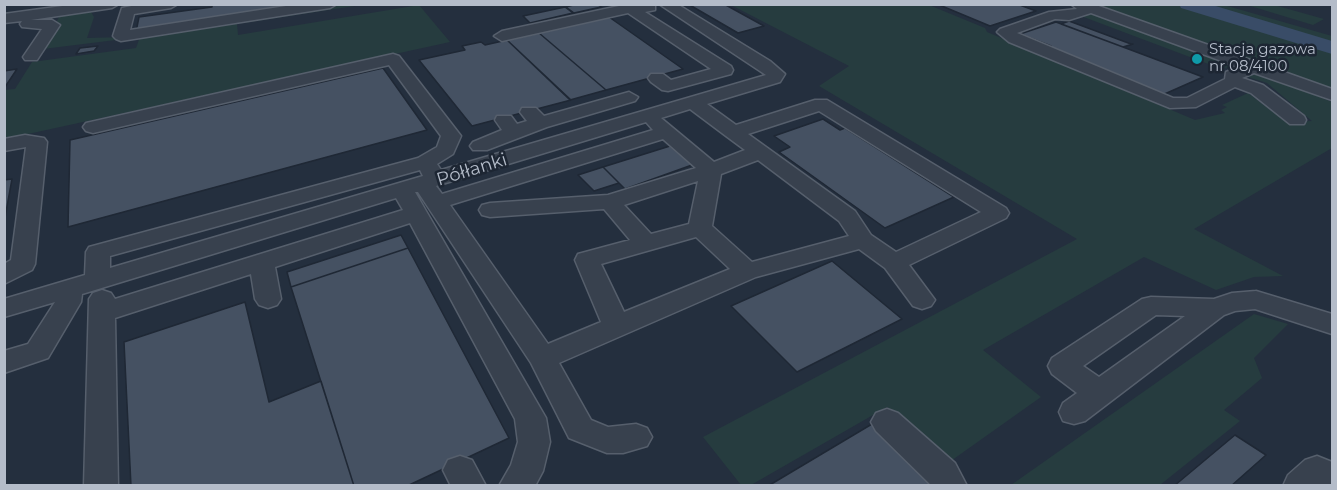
<!DOCTYPE html>
<html>
<head>
<meta charset="utf-8">
<style>
	body { margin:0 }
	#map { position:relative; width:1337px; height:490px; overflow:hidden; background:#242f3e; font-family:Montserrat,sans-serif }
	canvas { display:block }
	.frame { position:absolute; inset:0; border:6px solid #b4bcc9; pointer-events:none }
</style>
</head>
<body>
<div id="map">
<canvas width="1337" height="490"></canvas>
<div class="frame"></div>
</div>
<script>
const ctx = document.querySelector('canvas').getContext('2d');
ctx.lineJoin = 'round';
function paint(path, color) {
  ctx.fillStyle = color;
  ctx.fill(path, 'evenodd');
}
function shape(rows) {
  const path = new Path2D();
  for (const r of rows) {
    path.moveTo(r[0], r[1]);
    for (let i = 2; i < r.length; i += 2) path.lineTo(r[i], r[i + 1]);
  }
  return path;
}
function stroke(path, color, width, dash) {
  ctx.strokeStyle = color;
  ctx.lineWidth = width;
  ctx.lineCap = dash ? 'butt' : 'round';
  ctx.setLineDash(dash || []);
  ctx.stroke(path);
}
function drawText(font, color, halo, rows, align = 'center') {
  ctx.font = font + ' Montserrat,sans-serif';
  ctx.lineWidth = 5;
  ctx.setLineDash([]);
  ctx.textBaseline = 'middle';
  ctx.strokeStyle = halo;
  ctx.fillStyle = color;
  for (const [text, x, y, turn = 0] of rows) {
    ctx.save();
    ctx.translate(x, y);
    ctx.rotate((+turn || 0) * Math.PI / 180);
    ctx.textAlign = isNaN(turn) ? turn : align;
    if (halo) ctx.strokeText(text, 0, 0);
    ctx.fillText(text, 0, 0);
    ctx.restore();
  }
}
paint(shape([
	[344,5,361,5,237,24,238,35,419,5,450,42,5,139,4,90,15,89,32,62,136,48,140,37,43,49,61,13,91,12,94,17,87,38,126,37],
	[731,5,929,5,985,28,987,32,1195,120,1225,113,1221,110,1227,107,1222,105,1248,93,1286,122,1312,121,1267,83,1248,77,1250,73,1259,73,1332,102,1332,148,1194,229,1283,276,1254,277,1216,290,1144,257,983,350,1041,397,948,463,887,407,751,485,741,485,703,437,1077,239,819,86,849,66],
	[1085,5,1224,5,1332,36,1332,92],
	[1247,5,1274,5,1324,19,1313,25],
	[1092,14,1234,64,1236,67,1219,68,1081,16],
	[1254,314,1288,324,1254,358,1262,378,1224,410,1240,421,1160,485,1011,485]
]), '#263c3f');
paint(shape([
	[1179,4,1209,4,1332,41,1332,54,1181,8,1179,4]
]), '#394c67');
const building = shape([
	[212,4,316,4,136,32,139,17,212,7,212,4],
	[577,4,598,4,601,7,574,13,566,7,577,4],
	[688,4,724,4,764,26,738,33,688,4],
	[937,4,1017,4,1036,11,990,26,937,4],
	[565,7,573,13,530,23,523,16,565,7],
	[609,17,683,69,606,90,539,33,609,17],
	[1069,21,1131,44,1133,44,1123,47,1061,24,1069,21],
	[1056,22,1123,47,1203,77,1160,96,1044,48,1051,46,1020,34,1056,22],
	[539,33,606,90,570,100,507,40,539,33],
	[507,40,571,100,472,126,419,60,465,50,462,46,481,42,485,45,507,40],
	[98,46,94,51,76,54,80,48,98,46],
	[383,68,427,130,68,227,70,140,383,68],
	[17,69,5,87,4,87,4,71,17,69],
	[823,119,840,130,845,128,954,197,885,228,779,152,790,147,774,136,823,119],
	[670,146,692,165,625,189,603,167,670,146],
	[603,167,619,183,594,191,578,175,603,167],
	[12,179,4,223,4,180,12,179],
	[401,235,408,248,291,287,287,272,401,235],
	[408,248,509,438,407,486,354,486,291,287,408,248],
	[832,261,902,319,797,372,731,306,832,261],
	[245,302,269,402,321,381,354,486,131,486,124,342,245,302],
	[872,424,935,486,768,486,872,424],
	[1235,435,1266,455,1231,486,1174,486,1235,435]
]);
paint(building, '#455162');
stroke(building, '#1f2835', 1.5);
const minor = shape([
	[77,4,119,4,112,8,31,20,52,20,60,25,37,60,25,60,23,57,42,29,22,27,20,24,22,21,4,23,4,14,77,4],
	[141,4,178,4,171,8,134,14,130,30,299,4,337,4,330,8,121,41,116,39,113,36,122,8,141,4],
	[655,4,655,10,645,12,731,66,733,70,731,74,668,91,662,90,651,82,648,78,651,74,663,74,671,80,711,69,628,13,502,41,494,36,502,31,619,6,655,4],
	[659,4,677,4,770,61,785,74,780,82,707,104,736,125,815,100,827,100,1006,208,1009,213,1006,218,909,265,935,300,931,306,922,309,913,306,885,268,859,249,756,277,559,363,591,420,608,427,636,424,647,428,652,437,647,446,623,453,607,453,569,438,531,363,418,192,415,192,546,418,550,442,543,471,535,486,499,486,511,465,518,442,515,419,410,223,275,267,281,299,277,305,268,308,259,305,255,299,251,274,115,318,118,486,84,486,89,299,93,293,102,290,111,293,115,299,403,210,396,198,82,294,81,302,48,358,4,373,4,351,28,344,55,302,4,317,4,299,85,275,86,252,89,247,418,158,437,147,441,136,389,65,93,133,86,131,83,127,86,123,393,54,399,56,461,136,453,154,437,164,441,170,766,75,659,4],
	[690,109,726,136,745,150,714,162,661,118,690,109],
	[819,111,981,212,896,252,871,235,855,211,748,134,819,111],
	[646,122,653,130,442,194,436,186,646,122],
	[663,139,696,168,608,195,490,203,482,205,479,210,482,215,490,217,604,209,630,240,578,254,575,260,601,322,548,344,450,205,663,139],
	[758,160,839,221,849,236,752,262,712,226,721,174,758,160],
	[420,170,423,176,110,268,110,256,420,170],
	[698,181,689,224,651,234,624,205,698,181],
	[696,237,730,269,624,312,601,264,696,237],
	[1071,4,1093,4,1332,89,1332,100,1254,73,1242,78,1263,85,1304,116,1306,120,1304,124,1290,124,1251,93,1235,87,1196,107,1170,108,1009,42,997,32,1000,29,1049,12,1077,9,1071,4],
	[1091,13,1238,67,1226,72,1225,79,1187,98,1173,98,1017,33,1055,19,1069,20,1091,13],
	[629,92,638,97,635,101,547,127,487,150,473,150,470,146,473,142,502,130,495,120,497,116,511,116,517,124,527,121,520,112,522,108,536,108,544,116,629,92],
	[25,135,44,138,47,142,35,264,32,270,4,284,4,264,11,260,26,147,4,151,4,139,25,135],
	[1256,291,1332,314,1332,334,1255,309,1235,311,1224,315,1085,421,1074,424,1063,421,1059,412,1063,403,1077,393,1052,374,1048,366,1052,358,1142,299,1151,297,1214,299,1232,293,1256,291],
	[1156,315,1185,316,1099,377,1083,366,1156,315],
	[887,409,898,413,955,463,967,486,932,486,876,431,871,422,876,413,887,409],
	[460,456,472,460,486,486,451,486,443,470,448,460,460,456],
	[1317,456,1332,462,1332,486,1283,486,1288,475,1305,460,1317,456]
]);
stroke(minor, '#565f6c', 3);
paint(minor, '#38414e');
for (const [x, y, r, color] of [
	[1197,59,6,"#0f9aa8"]
]) {
  const dot = new Path2D();
  dot.arc(x, y, r, 0, 2 * Math.PI);
  ctx.fillStyle = color;
  ctx.fill(dot);
  stroke(dot, '#1d2633', 2);
}
drawText('15px', '#b4bcc9', '#1d2633', [
	["Stacja gazowa",1209,50],
	["nr 08/4100",1209,67]
], 'left');
drawText('18px', '#b4bcc9', '#1d2633', [
	["Półłanki",472,170,-17]
]);
</script>
</body>
</html>
